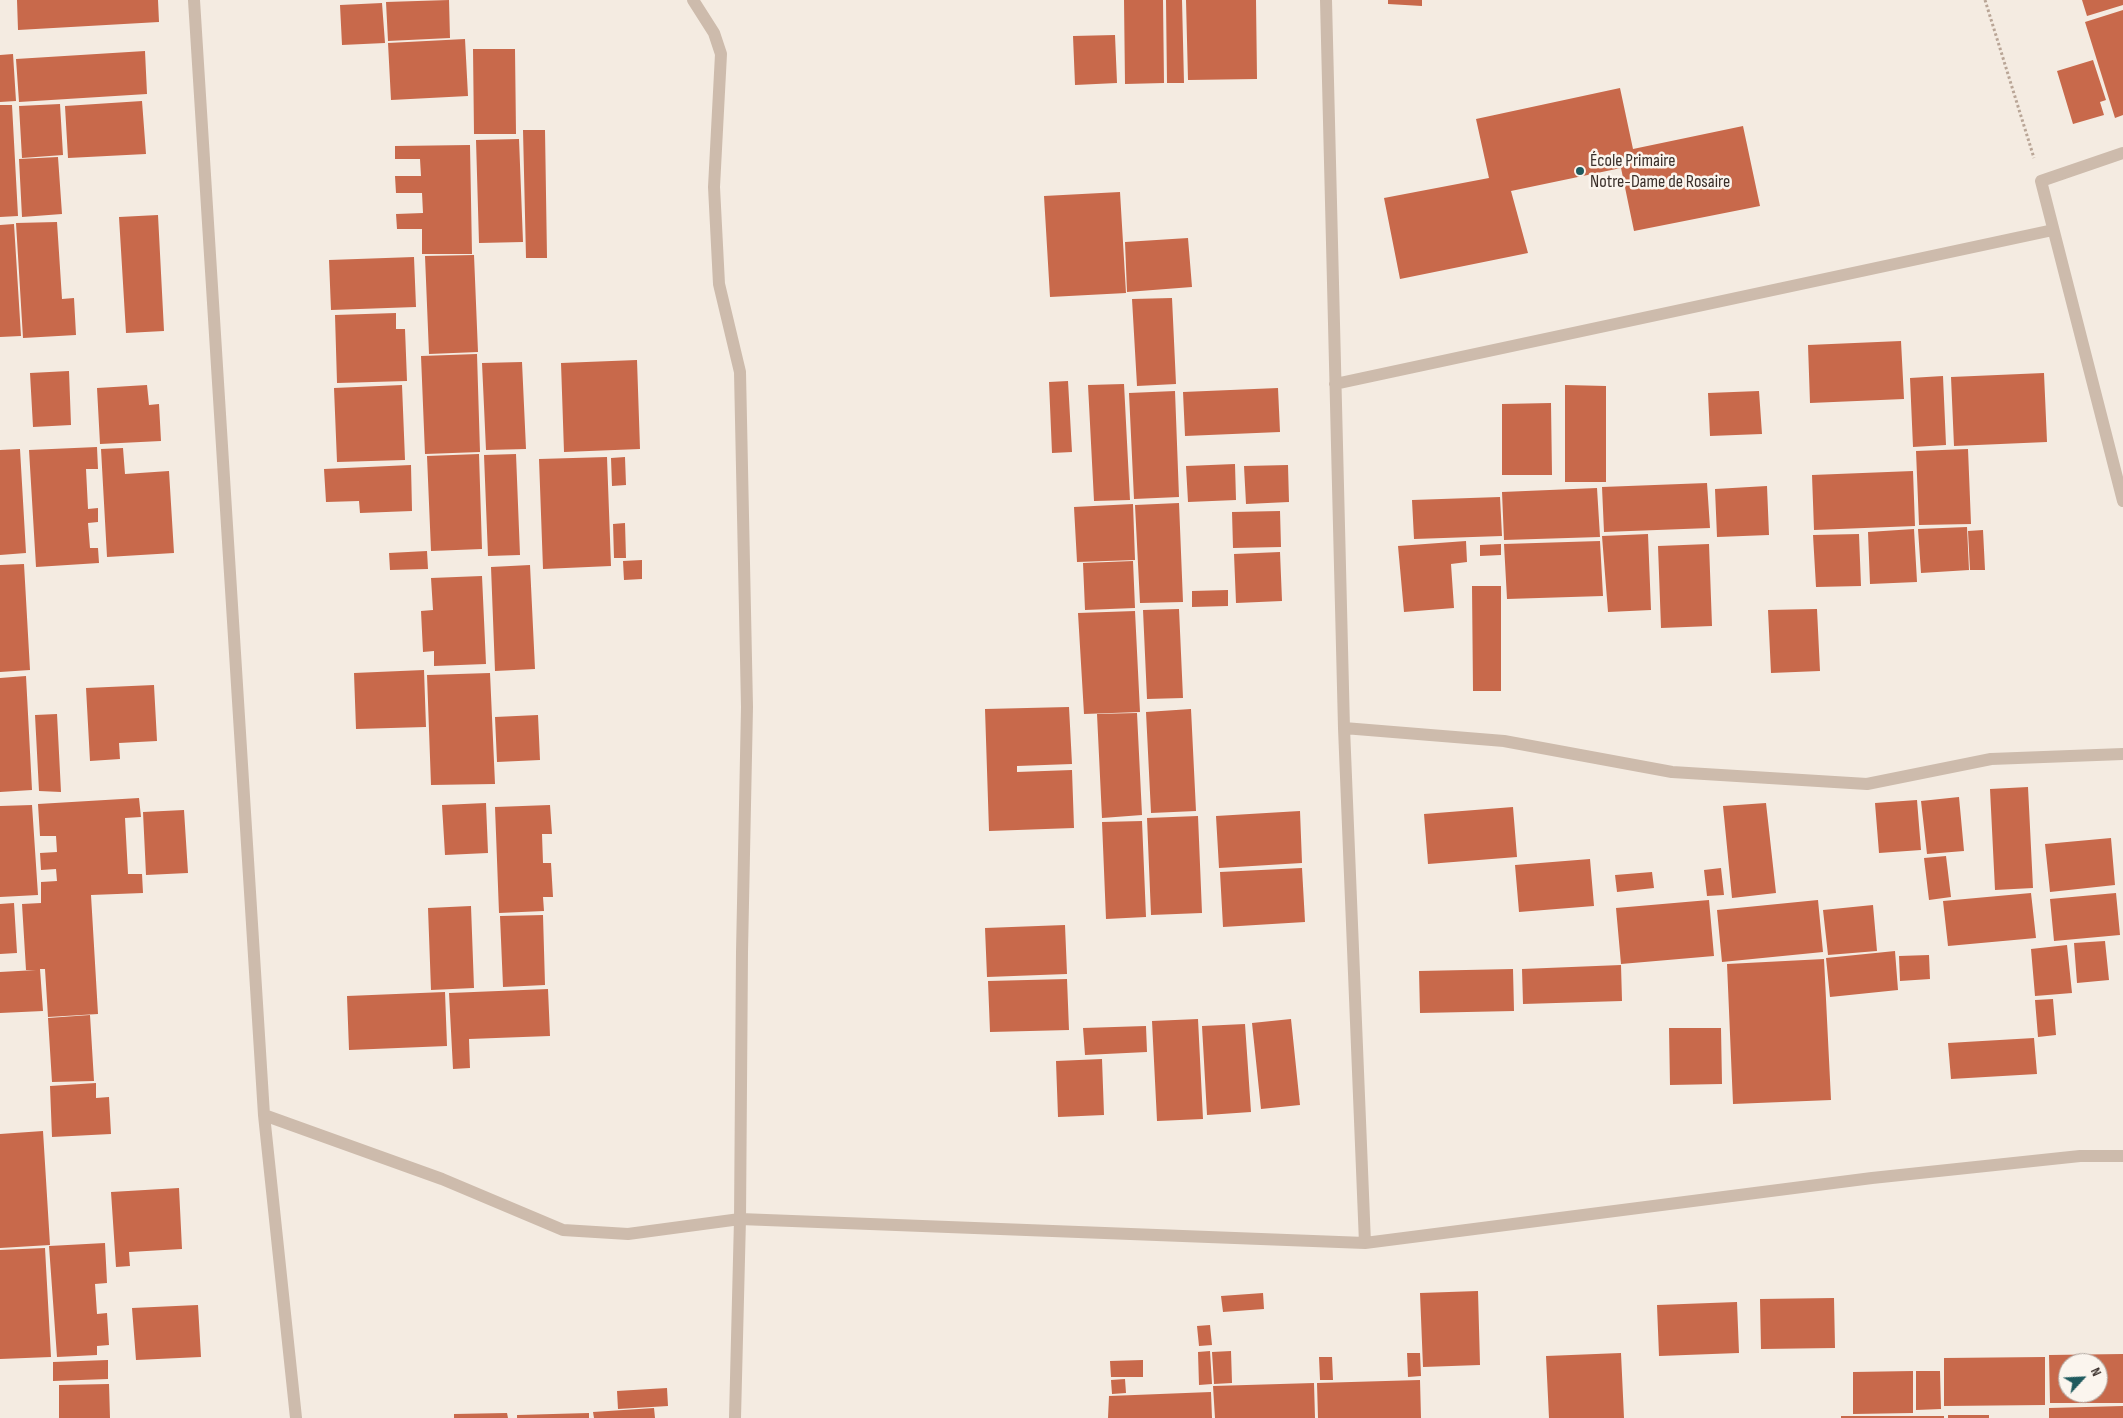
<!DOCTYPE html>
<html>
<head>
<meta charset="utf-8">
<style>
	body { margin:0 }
	#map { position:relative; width:2123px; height:1418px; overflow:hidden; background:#f4ebe1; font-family:"Sofia Sans Condensed",sans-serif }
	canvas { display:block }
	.north { position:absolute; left:2058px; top:1353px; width:50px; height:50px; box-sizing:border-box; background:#fbf5ee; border:1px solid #aea6a0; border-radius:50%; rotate:65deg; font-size:14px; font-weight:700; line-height:20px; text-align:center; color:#3b302b }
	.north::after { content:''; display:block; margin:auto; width:18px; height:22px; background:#1f5a5e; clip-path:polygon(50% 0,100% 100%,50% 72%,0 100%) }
</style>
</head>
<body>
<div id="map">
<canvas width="2123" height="1418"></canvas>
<div class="north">N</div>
</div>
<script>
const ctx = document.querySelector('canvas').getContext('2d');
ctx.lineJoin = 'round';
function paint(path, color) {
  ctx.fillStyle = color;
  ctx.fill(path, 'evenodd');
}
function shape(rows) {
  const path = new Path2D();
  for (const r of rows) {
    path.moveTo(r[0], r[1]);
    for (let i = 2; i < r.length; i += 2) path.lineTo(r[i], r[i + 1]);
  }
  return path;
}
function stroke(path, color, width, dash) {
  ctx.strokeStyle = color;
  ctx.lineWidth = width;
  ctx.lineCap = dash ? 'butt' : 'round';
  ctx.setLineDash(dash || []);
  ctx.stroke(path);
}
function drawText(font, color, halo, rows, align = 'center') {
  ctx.font = font + ' "Sofia Sans Condensed",sans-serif';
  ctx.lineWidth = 5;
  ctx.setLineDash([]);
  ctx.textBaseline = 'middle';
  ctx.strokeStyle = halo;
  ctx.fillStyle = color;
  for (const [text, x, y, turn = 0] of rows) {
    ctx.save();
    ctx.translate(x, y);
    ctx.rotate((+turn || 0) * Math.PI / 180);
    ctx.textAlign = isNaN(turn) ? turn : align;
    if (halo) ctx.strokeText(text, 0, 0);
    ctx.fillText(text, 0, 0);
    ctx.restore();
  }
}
paint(shape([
	[17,0,158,0,159,22,18,30],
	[449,0,450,38,388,41,386,2],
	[1124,0,1163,0,1164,83,1125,84],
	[1166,0,1182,0,1184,83,1167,83],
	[1186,0,1256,0,1257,79,1188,80],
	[1388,0,1422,0,1422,6,1388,4],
	[2082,0,2123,0,2123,5,2087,16],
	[382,3,385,43,342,45,340,5],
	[2123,10,2123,115,2115,118,2085,22],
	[1115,35,1117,83,1075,85,1073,36],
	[465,39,468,96,391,100,388,43],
	[473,49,515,49,516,134,474,134],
	[145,51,147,94,19,102,16,59],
	[13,54,16,101,0,102,0,55],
	[2093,60,2106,100,2100,102,2104,115,2073,124,2057,71],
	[1620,88,1633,149,1743,126,1760,206,1634,231,1621,168,1511,191,1528,253,1400,279,1384,198,1489,178,1476,119],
	[142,101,146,154,68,158,65,106],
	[60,104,63,155,22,158,19,106],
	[0,105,12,105,18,216,0,217],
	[523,130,545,130,547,258,526,258],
	[519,139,523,242,479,243,476,140],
	[470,145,472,254,422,254,422,229,397,229,396,214,423,213,422,193,396,193,395,176,421,176,420,159,395,159,395,146],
	[58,157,62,214,22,217,19,159],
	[1120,192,1126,293,1050,297,1044,196],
	[158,215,164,331,126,333,119,217],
	[57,222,62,299,74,298,76,335,23,338,16,223],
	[14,224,21,336,0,337,0,225],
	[1188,238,1192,287,1127,292,1125,242],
	[474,255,478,352,429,354,425,256],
	[414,257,416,307,331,310,329,260],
	[1172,298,1176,384,1137,386,1132,299],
	[396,313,396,329,405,329,407,381,337,383,335,315],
	[1901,341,1904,399,1810,403,1808,345],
	[477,354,480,452,425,454,421,356],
	[637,360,640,449,564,452,561,363],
	[522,362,526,449,486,450,482,363],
	[69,371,71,425,33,427,30,373],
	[2044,373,2047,442,1954,446,1951,377],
	[1943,376,1946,445,1913,447,1910,378],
	[1068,381,1072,452,1052,453,1049,382],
	[1124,384,1130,500,1094,501,1088,385],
	[147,385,149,405,159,404,161,441,100,444,97,388],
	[402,385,405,460,337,462,334,388],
	[1565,385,1606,386,1606,482,1565,482],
	[1278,388,1280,432,1185,436,1183,392],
	[1175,391,1179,497,1134,499,1129,393],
	[1759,391,1762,434,1710,436,1708,393],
	[1551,403,1552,475,1502,475,1502,404],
	[97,447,98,469,86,469,88,509,98,508,98,522,88,523,90,548,98,548,99,563,36,567,29,450],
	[123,448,125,474,169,471,174,553,107,557,101,449],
	[20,449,26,553,0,555,0,450],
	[1968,449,1971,524,1919,525,1916,451],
	[479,454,482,549,431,551,427,456],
	[516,454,520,555,488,556,484,455],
	[607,457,611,566,543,569,539,459],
	[625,457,626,485,612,486,611,458],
	[1235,464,1236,500,1188,502,1186,466],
	[411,465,412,511,360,513,359,501,326,502,324,469],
	[1288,465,1289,502,1246,504,1244,466],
	[1913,471,1915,526,1814,530,1812,475],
	[1707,483,1710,528,1604,532,1602,487],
	[1767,486,1769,535,1717,537,1715,489],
	[1597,488,1600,537,1504,540,1502,492],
	[1500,497,1502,536,1414,539,1412,500],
	[1179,503,1183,602,1140,603,1135,505],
	[1133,504,1135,560,1077,562,1074,507],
	[1280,511,1281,547,1233,548,1232,512],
	[625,523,626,558,614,558,613,524],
	[1967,527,1969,570,1921,573,1918,529],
	[1914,529,1917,582,1870,584,1868,532],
	[1983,530,1985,570,1970,570,1968,531],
	[1648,534,1651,610,1608,612,1602,536],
	[1859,534,1861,586,1816,587,1813,535],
	[1466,541,1467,562,1451,564,1454,608,1404,612,1398,546],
	[1600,541,1603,596,1507,599,1504,544],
	[1501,544,1501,555,1480,556,1480,545],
	[1709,544,1712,626,1661,628,1658,546],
	[427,551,428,569,390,570,389,553],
	[1280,552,1282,601,1236,603,1234,554],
	[642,560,642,579,624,580,623,561],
	[1133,561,1135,608,1085,610,1083,563],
	[24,564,30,670,0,672,0,565],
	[530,565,535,669,495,671,491,567],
	[482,576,486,664,434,666,434,651,423,652,421,611,433,610,431,578],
	[1472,586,1501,586,1501,691,1473,691],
	[1228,590,1228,606,1192,607,1192,591],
	[1179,609,1183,698,1147,699,1143,610],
	[1817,609,1820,671,1771,673,1768,610],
	[1135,611,1140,712,1084,714,1078,613],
	[424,670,426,727,356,729,354,673],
	[490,673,495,784,431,785,427,675],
	[26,676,32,790,0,792,0,678],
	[154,685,157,741,119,743,120,759,90,761,86,688],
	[1069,707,1072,764,1017,766,1017,772,1072,770,1074,828,989,831,985,709],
	[1191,709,1196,811,1151,813,1146,712],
	[1137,713,1142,815,1102,818,1097,714],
	[57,714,61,792,39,791,35,715],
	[538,715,540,760,497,762,495,717],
	[2028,787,2033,888,1995,890,1990,789],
	[1959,797,1964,851,1927,854,1921,801],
	[139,798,141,817,125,818,128,874,142,874,143,893,91,895,98,1014,48,1017,45,969,40,969,43,1011,0,1013,0,972,36,970,26,970,22,904,41,903,41,882,57,881,56,869,41,870,40,853,57,852,56,836,40,836,38,804],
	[1917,800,1921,850,1879,853,1875,803],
	[486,803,488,853,445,855,442,805],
	[1766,803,1776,893,1732,898,1723,806],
	[32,805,38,895,0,897,0,806],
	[550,805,552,834,542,834,543,863,551,863,553,897,543,897,544,911,499,913,495,807],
	[1513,807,1517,857,1428,864,1424,814],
	[184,810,188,873,146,875,143,812],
	[1300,811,1302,863,1219,868,1216,816],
	[1198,816,1202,913,1151,915,1147,818],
	[1142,821,1146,917,1106,919,1102,822],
	[2111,838,2115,885,2050,892,2045,844],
	[1946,856,1951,897,1929,900,1924,858],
	[1590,859,1594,906,1519,912,1515,865],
	[1302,868,1305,922,1223,927,1220,872],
	[1721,868,1724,895,1707,896,1704,870],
	[1652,872,1654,888,1617,892,1615,875],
	[2031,893,2036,938,1948,946,1943,901],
	[2116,893,2120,935,2054,941,2050,899],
	[1709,900,1714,956,1621,964,1616,908],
	[1818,900,1823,952,1722,962,1717,910],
	[14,903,17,953,0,954,0,904],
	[1873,905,1877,951,1828,955,1823,910],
	[471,906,474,988,431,990,428,908],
	[543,915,545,985,503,987,500,916],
	[1065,925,1067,974,987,977,985,928],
	[2105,941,2109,980,2077,983,2074,943],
	[2067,945,2072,993,2035,996,2031,949],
	[1895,951,1898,990,1830,997,1826,958],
	[1929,955,1930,979,1900,981,1899,956],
	[1824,959,1831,1100,1733,1104,1727,964],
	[1621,965,1622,1001,1523,1004,1522,969],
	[1513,969,1514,1011,1420,1013,1419,971],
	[1067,979,1069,1030,990,1032,988,981],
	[548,989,550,1036,469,1039,470,1068,453,1069,449,993],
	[445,992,447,1046,349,1050,347,996],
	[2053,999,2056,1035,2038,1037,2035,1000],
	[90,1015,94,1081,52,1082,48,1018],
	[1198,1019,1203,1119,1157,1121,1152,1021],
	[1291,1019,1300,1105,1261,1109,1252,1023],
	[1245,1024,1251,1112,1207,1115,1202,1026],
	[1146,1026,1147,1052,1085,1055,1083,1028],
	[1669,1028,1721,1028,1722,1084,1670,1085],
	[2034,1038,2037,1074,1951,1079,1948,1043],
	[1102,1059,1104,1115,1058,1117,1056,1061],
	[96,1083,96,1098,109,1097,111,1134,52,1137,50,1086],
	[43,1131,50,1245,0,1248,0,1134],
	[179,1188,182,1249,129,1252,130,1266,116,1267,111,1192],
	[105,1243,107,1283,95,1284,97,1314,107,1313,109,1345,97,1346,97,1355,57,1357,49,1246],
	[45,1248,51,1357,0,1359,0,1250],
	[1478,1291,1480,1365,1423,1367,1420,1293],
	[1263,1293,1264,1309,1223,1312,1221,1296],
	[1834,1298,1835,1348,1761,1349,1760,1299],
	[1737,1302,1739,1353,1659,1356,1657,1305],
	[198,1305,201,1357,136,1360,132,1308],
	[1210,1325,1212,1345,1199,1346,1197,1326],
	[1210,1351,1212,1384,1199,1385,1198,1352],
	[1231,1351,1232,1383,1214,1384,1212,1352],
	[1407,1353,1420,1353,1421,1376,1408,1377],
	[1621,1353,1624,1418,1549,1418,1546,1356],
	[2123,1354,2123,1403,2050,1403,2049,1355],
	[2068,1363,2098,1363,2098,1393,2068,1393],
	[1319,1357,1332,1357,1333,1380,1320,1380],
	[2045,1357,2045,1405,1944,1406,1944,1358],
	[108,1360,108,1379,53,1381,53,1362],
	[1143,1360,1143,1377,1111,1377,1110,1361],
	[1913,1371,1913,1413,1853,1414,1853,1372],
	[1916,1371,1940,1371,1941,1409,1916,1410],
	[1125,1379,1126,1393,1112,1394,1111,1380],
	[1420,1380,1421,1418,1318,1418,1317,1383],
	[1314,1383,1315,1418,1215,1418,1213,1386],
	[109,1384,110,1418,59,1418,59,1385],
	[667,1388,668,1406,618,1409,617,1391],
	[1211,1392,1212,1418,1108,1418,1109,1396],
	[2123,1406,2123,1418,2049,1418,2049,1408],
	[654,1408,655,1418,594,1418,593,1412],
	[507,1413,508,1418,454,1418,454,1414],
	[589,1413,589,1418,517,1418,517,1415],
	[1948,1415,1989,1415,1989,1418,1948,1418],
	[1841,1416,1944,1416,1944,1418,1841,1418]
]), '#c8694b');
stroke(shape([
	[1985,0,2034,158]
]), '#b9a596', 3, [2.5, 2.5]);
stroke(shape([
	[194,0,264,1115,296,1418],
	[693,0,714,33,721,54,714,187,719,284,740,372,747,707,742,952,740,1219,735,1418],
	[1326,0,1344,728,1365,1243],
	[2123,153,2041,181,2123,501],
	[1335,384,2053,230],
	[1344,728,1504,741,1672,772,1867,784,1991,759,2123,754],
	[264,1115,442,1179,563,1230,628,1234,740,1219,1365,1243,1872,1178,2080,1156,2123,1156]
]), '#cdbbac', 12);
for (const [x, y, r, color] of [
	[1580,171,5,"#1f5a5e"]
]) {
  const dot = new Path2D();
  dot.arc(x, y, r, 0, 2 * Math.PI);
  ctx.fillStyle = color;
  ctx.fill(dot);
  stroke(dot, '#fbf5ee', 2);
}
drawText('18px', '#3b302b', '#fbf5ee', [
	["École Primaire",1590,161],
	["Notre-Dame de Rosaire",1590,182]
], 'left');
</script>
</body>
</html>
